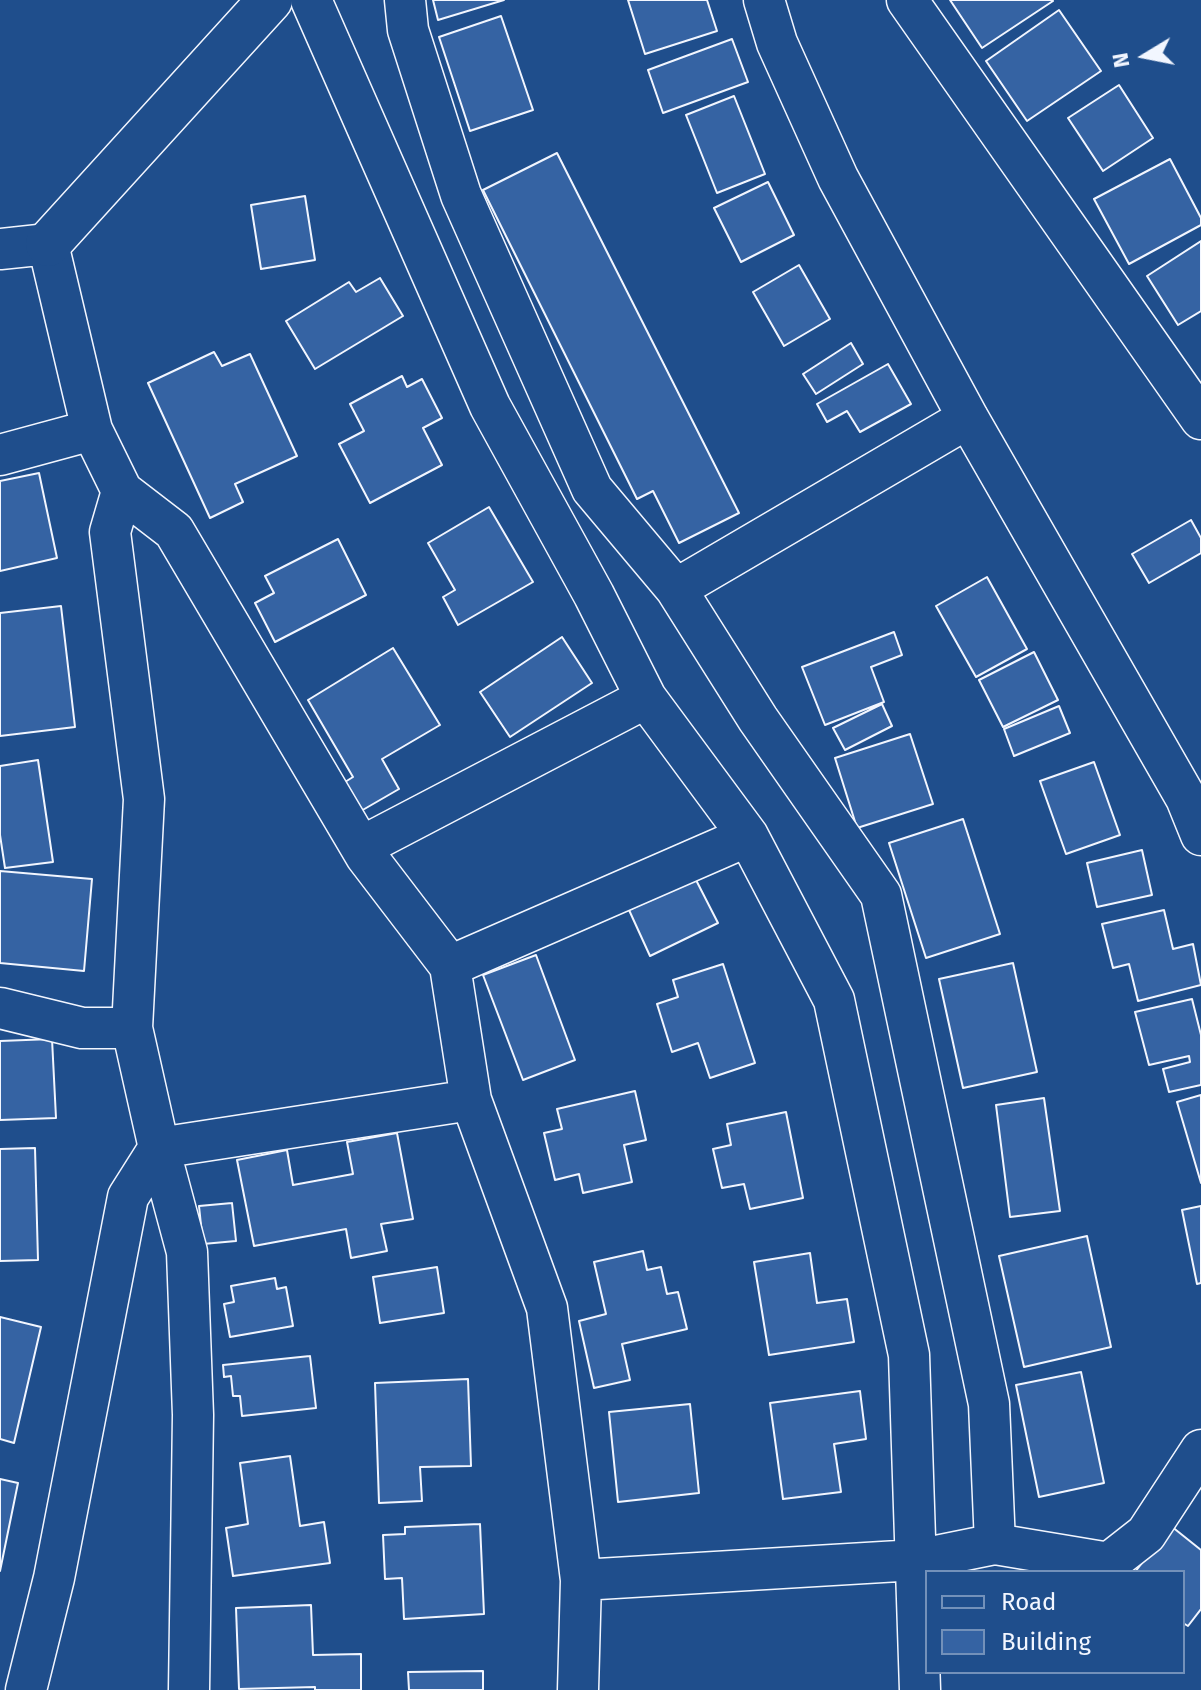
<!DOCTYPE html>
<html>
<head>
<meta charset="utf-8">
<style>
	body { margin:0 }
	#map { position:relative; width:1201px; height:1690px; overflow:hidden; background:#1f4e8c; font-family:"Fira Sans",sans-serif }
	canvas { display:block }
	.legend { position:absolute; left:925px; top:1570px; width:260px; height:104px; box-sizing:border-box; background:#1f4e8c; border:2px solid #7391ba; margin:0; padding:10px 14px; list-style:none; font-size:24px; color:#f2f6ff }
	.legend li { display:flex; align-items:center; gap:16px; height:40px }
	.legend b { width:40px; border:2px solid #7391ba }
	.north { position:absolute; left:1105px; top:16px; width:80px; height:80px; -webkit-text-stroke:6px #1f4e8c; paint-order:stroke; rotate:260deg; font-size:22px; font-weight:700; line-height:32px; text-align:center; color:#f2f6ff }
	.north::after { content:''; display:block; margin:auto; width:28px; height:36px; background:#f2f6ff; clip-path:polygon(50% 0,100% 100%,50% 72%,0 100%) }
</style>
</head>
<body>
<div id="map">
<canvas width="1201" height="1690"></canvas>
<ul class="legend">
<li><b style="height:10px;background:#1f4e8c"></b>Road</li>
<li><b style="height:22px;background:#3563a3"></b>Building</li>
</ul>
<div class="north">N</div>
</div>
<script>
const ctx = document.querySelector('canvas').getContext('2d');
ctx.lineJoin = 'round';
function paint(path, color) {
  ctx.fillStyle = color;
  ctx.fill(path, 'evenodd');
}
function shape(rows) {
  const path = new Path2D();
  for (const r of rows) {
    path.moveTo(r[0], r[1]);
    for (let i = 2; i < r.length; i += 2) path.lineTo(r[i], r[i + 1]);
  }
  return path;
}
function stroke(path, color, width, dash) {
  ctx.strokeStyle = color;
  ctx.lineWidth = width;
  ctx.lineCap = dash ? 'butt' : 'round';
  ctx.setLineDash(dash || []);
  ctx.stroke(path);
}
const building = shape([
	[433,0,504,0,438,20,433,0],
	[628,0,707,0,717,31,645,54,628,0],
	[950,0,1052,0,1053,1,982,48,950,0],
	[1059,10,1101,71,1027,121,986,61,1059,10],
	[501,16,533,110,470,131,439,37,501,16],
	[732,39,748,82,663,113,648,70,732,39],
	[1119,85,1153,138,1103,171,1068,118,1119,85],
	[734,96,765,174,717,193,686,115,734,96],
	[557,153,739,513,679,543,653,491,637,499,483,190,557,153],
	[1170,159,1201,218,1201,225,1129,264,1094,199,1170,159],
	[768,182,794,235,741,262,714,208,768,182],
	[305,196,315,260,261,269,251,205,305,196],
	[1201,241,1201,311,1178,325,1147,276,1201,241],
	[799,265,830,319,784,346,753,292,799,265],
	[380,278,403,316,315,369,286,321,349,282,356,292,380,278],
	[851,343,863,364,816,394,803,374,851,343],
	[214,352,222,366,250,354,297,456,235,484,243,502,210,518,148,383,214,352],
	[888,364,911,404,860,432,847,411,827,422,817,404,888,364],
	[402,376,407,387,422,379,442,418,423,428,442,465,370,503,339,444,364,431,350,404,402,376],
	[39,473,57,558,0,571,0,481,39,473],
	[489,507,533,582,458,625,443,597,455,590,428,543,489,507],
	[1191,520,1201,538,1201,553,1149,583,1132,554,1191,520],
	[338,539,366,595,275,642,255,603,274,593,265,576,338,539],
	[987,577,1027,649,976,677,936,606,987,577],
	[61,606,75,727,0,736,0,613,61,606],
	[894,632,902,655,871,667,884,702,825,725,802,667,894,632],
	[562,637,592,683,510,737,480,692,562,637],
	[393,648,440,725,382,759,399,789,354,815,337,787,353,777,308,700,393,648],
	[1034,652,1058,700,1003,727,979,680,1034,652],
	[882,704,892,726,845,750,833,728,882,704],
	[1059,706,1070,733,1014,756,1004,729,1059,706],
	[910,734,933,804,857,828,835,758,910,734],
	[38,760,53,862,5,868,0,835,0,766,38,760],
	[1094,762,1120,835,1066,854,1040,781,1094,762],
	[963,819,1000,934,926,958,889,843,963,819],
	[1142,850,1152,895,1097,907,1087,863,1142,850],
	[0,871,92,879,84,971,0,963,0,871],
	[695,878,718,923,650,956,629,910,695,878],
	[1164,910,1173,949,1193,944,1201,985,1138,1001,1129,964,1113,968,1102,924,1164,910],
	[536,955,575,1060,523,1080,483,975,536,955],
	[1013,963,1037,1072,963,1088,939,979,1013,963],
	[723,964,755,1063,710,1078,698,1043,672,1052,657,1004,678,997,673,980,723,964],
	[1192,999,1201,1035,1201,1085,1169,1092,1163,1069,1190,1062,1189,1056,1149,1065,1135,1012,1192,999],
	[52,1039,56,1118,0,1120,0,1041,52,1039],
	[635,1091,646,1140,624,1145,632,1182,583,1193,579,1174,555,1180,544,1133,562,1129,557,1109,635,1091],
	[1201,1095,1201,1183,1177,1102,1201,1095],
	[1044,1098,1060,1211,1010,1217,996,1105,1044,1098],
	[786,1112,803,1198,750,1209,744,1184,722,1188,713,1149,731,1145,727,1124,786,1112],
	[397,1133,413,1219,381,1224,387,1251,351,1258,346,1229,254,1246,237,1160,287,1150,293,1185,353,1174,347,1142,397,1133],
	[35,1148,38,1260,0,1261,0,1149,35,1148],
	[232,1203,236,1241,203,1244,199,1206,232,1203],
	[1201,1206,1201,1283,1197,1284,1182,1210,1201,1206],
	[1087,1236,1111,1347,1024,1367,999,1256,1087,1236],
	[643,1251,647,1270,661,1267,667,1294,678,1292,687,1329,622,1344,630,1380,594,1388,579,1321,606,1314,594,1262,643,1251],
	[810,1253,817,1303,847,1299,854,1342,769,1355,754,1262,810,1253],
	[437,1267,444,1313,380,1323,373,1277,437,1267],
	[275,1278,277,1289,286,1287,293,1326,230,1337,224,1304,234,1302,231,1286,275,1278],
	[0,1317,41,1327,14,1443,0,1439,0,1317],
	[310,1356,316,1408,242,1416,240,1396,233,1396,231,1376,224,1377,223,1365,310,1356],
	[1081,1372,1104,1483,1039,1497,1016,1385,1081,1372],
	[468,1379,471,1466,420,1467,422,1501,379,1503,375,1383,468,1379],
	[860,1391,866,1439,834,1444,841,1492,783,1499,770,1403,860,1391],
	[690,1404,699,1493,618,1502,609,1412,690,1404],
	[290,1456,300,1526,324,1522,330,1563,233,1576,226,1528,248,1524,240,1463,290,1456],
	[0,1479,18,1483,0,1571,0,1479],
	[480,1524,484,1614,404,1619,402,1578,385,1579,383,1535,405,1534,405,1527,480,1524],
	[1171,1526,1201,1550,1201,1609,1188,1626,1183,1623,1183,1572,1135,1572,1171,1526],
	[311,1605,313,1655,361,1654,361,1690,315,1690,315,1687,239,1689,236,1608,311,1605],
	[483,1671,483,1690,409,1690,408,1672,483,1671]
]);
paint(building, '#3563a3');
stroke(building, '#f2f6ff', 2);
const minor = shape([
	[311,0,490,406,594,595,646,698,748,836,834,1000,909,1355,920,1690],
	[405,0,408,30,461,195,592,489,676,589,758,719,881,895,989,1404,995,1544],
	[764,0,777,43,838,178,968,418,1186,798,1201,835],
	[907,0,1201,419],
	[0,249,48,244,92,430,122,491,174,531,366,856,450,966,471,1100,547,1308,581,1580,578,1690],
	[0,455,92,430],
	[122,491,110,532,144,799,132,1028,159,1148,187,1252,193,1415,189,1690],
	[676,589,968,418],
	[361,847,646,698],
	[450,966,748,836],
	[0,1008,82,1028,132,1028],
	[581,1580,916,1560,995,1544,1109,1563,1146,1534,1201,1450],
	[26,1690,54,1578,128,1197,159,1148,471,1100]
]);
const tertiary = shape([
	[48,244,270,0]
]);
stroke(minor, '#f2f6ff', 43);
stroke(tertiary, '#f2f6ff', 47);
stroke(minor, '#1f4e8c', 40);
stroke(tertiary, '#1f4e8c', 44);
</script>
</body>
</html>
